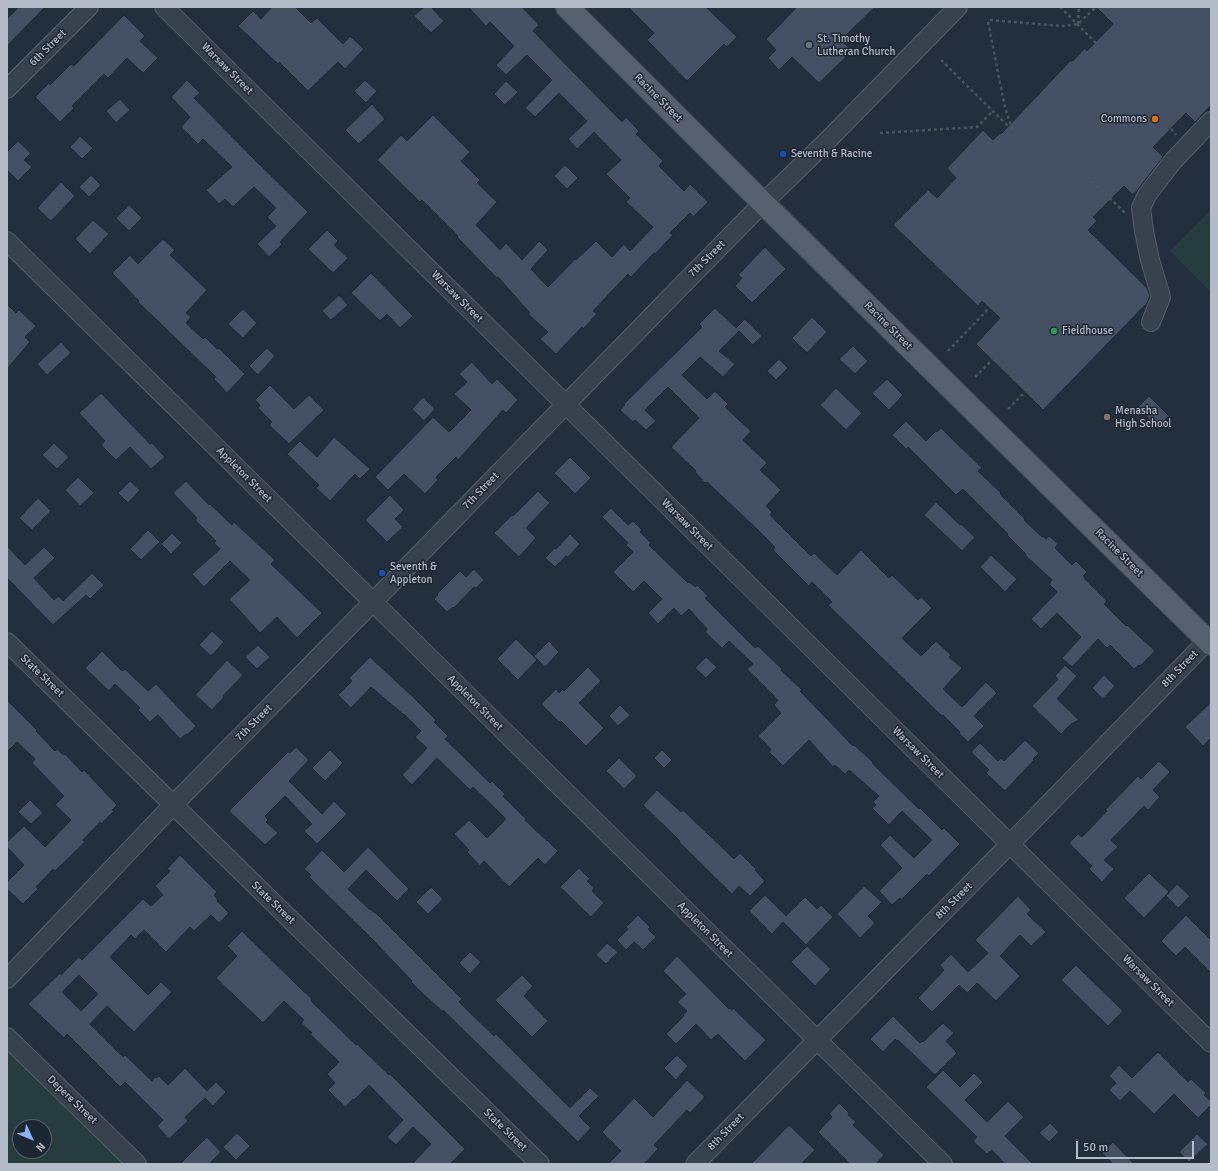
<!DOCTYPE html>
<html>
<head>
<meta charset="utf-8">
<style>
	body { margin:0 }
	#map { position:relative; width:1218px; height:1171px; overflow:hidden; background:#242f3e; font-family:Signika,sans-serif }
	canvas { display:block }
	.frame { position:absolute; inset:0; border:8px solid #b4bcc9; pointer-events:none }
	.north { position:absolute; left:12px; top:1119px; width:40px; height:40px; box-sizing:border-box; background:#1d2633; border:1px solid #59626f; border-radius:50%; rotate:134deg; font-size:11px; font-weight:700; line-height:16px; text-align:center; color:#b4bcc9 }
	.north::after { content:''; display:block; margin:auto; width:14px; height:18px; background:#8ab4f8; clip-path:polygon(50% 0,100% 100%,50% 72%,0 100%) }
	.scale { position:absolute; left:1076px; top:1141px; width:118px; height:18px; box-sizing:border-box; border:2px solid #b4bcc9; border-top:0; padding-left:5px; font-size:12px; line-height:14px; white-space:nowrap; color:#b4bcc9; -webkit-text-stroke:3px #1d2633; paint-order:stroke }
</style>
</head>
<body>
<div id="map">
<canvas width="1218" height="1171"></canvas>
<div class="frame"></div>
<div class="north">N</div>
<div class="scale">50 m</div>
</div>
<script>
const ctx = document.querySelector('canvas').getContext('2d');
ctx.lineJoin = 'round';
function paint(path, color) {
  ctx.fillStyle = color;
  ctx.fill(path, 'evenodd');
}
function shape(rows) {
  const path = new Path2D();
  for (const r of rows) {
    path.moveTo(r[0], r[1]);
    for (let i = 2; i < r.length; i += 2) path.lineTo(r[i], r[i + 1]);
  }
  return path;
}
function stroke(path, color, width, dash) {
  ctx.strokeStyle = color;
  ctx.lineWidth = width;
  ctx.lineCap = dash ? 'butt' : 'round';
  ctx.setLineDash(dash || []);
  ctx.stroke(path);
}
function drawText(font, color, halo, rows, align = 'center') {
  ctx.font = font + ' Signika,sans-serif';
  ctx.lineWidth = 3;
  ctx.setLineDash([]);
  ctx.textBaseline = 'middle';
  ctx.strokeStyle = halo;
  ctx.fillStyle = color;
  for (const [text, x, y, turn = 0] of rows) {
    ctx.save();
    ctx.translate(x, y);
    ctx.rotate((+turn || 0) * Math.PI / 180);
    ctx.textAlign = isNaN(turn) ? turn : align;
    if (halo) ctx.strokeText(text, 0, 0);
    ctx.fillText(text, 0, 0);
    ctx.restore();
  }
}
paint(shape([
	[1211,210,1211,292,1170,251],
	[7,1050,123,1164,7,1164],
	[20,1127,44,1127,44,1151,20,1151]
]), '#263c3f');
const building = shape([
	[19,7,45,7,7,46,7,19,19,7],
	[272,7,295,7,311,23,317,18,343,44,350,36,364,49,345,69,338,62,308,91,279,62,278,64,238,26,253,11,261,19,272,7],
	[424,7,431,7,444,21,431,33,414,16,424,7],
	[468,7,522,7,539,25,533,31,622,122,626,117,639,131,636,134,663,161,659,166,684,191,690,184,708,202,693,217,690,213,670,233,673,235,655,254,654,253,631,277,628,274,593,311,597,314,583,329,582,327,556,354,540,339,548,332,528,314,530,313,498,277,497,278,484,265,457,237,458,236,422,200,420,202,377,160,401,135,407,141,433,115,470,152,461,161,480,180,477,183,497,202,476,225,500,250,506,243,522,260,539,241,548,250,531,269,548,287,575,259,576,260,596,241,612,257,624,244,630,251,653,227,626,202,630,198,606,174,621,160,594,132,577,149,568,139,587,121,559,93,535,117,525,108,552,80,527,55,506,75,496,65,514,46,490,22,486,26,468,7],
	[628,7,706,7,737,37,727,47,724,44,687,81,647,40,654,33,628,7],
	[797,7,875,7,841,40,852,51,819,83,792,57,779,70,768,58,776,50,766,39,797,7],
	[1096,7,1211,7,1211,105,1195,122,1186,113,1153,147,1163,157,1139,188,1133,195,1124,186,1093,217,1097,221,1088,230,1147,288,1150,296,1147,303,1043,410,976,344,1000,318,982,301,978,306,893,225,928,190,937,198,956,178,947,168,983,130,993,140,1000,133,1001,134,1070,61,1073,61,1085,48,1087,51,1113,24,1096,7],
	[124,15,145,36,140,41,158,58,143,73,127,58,108,78,104,74,72,106,74,108,60,122,35,97,49,83,50,85,71,64,74,66,124,15],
	[187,80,200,93,194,98,253,158,308,212,280,242,282,244,269,257,257,244,276,226,267,217,276,208,254,187,233,207,225,199,219,204,206,190,232,167,203,139,198,144,181,127,190,117,171,97,187,80],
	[365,80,377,91,366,103,354,91,365,80],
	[506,81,518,92,505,105,494,94,506,81],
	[120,99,130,110,116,123,106,111,120,99],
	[372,104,385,119,359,144,345,130,372,104],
	[80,136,93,148,82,159,70,147,80,136],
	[18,141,31,153,24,160,32,167,18,181,7,170,7,152,18,141],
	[565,165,578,178,567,189,554,176,565,165],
	[91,175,101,185,89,197,79,187,91,175],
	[61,182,75,196,51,221,37,208,61,182],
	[129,205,142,218,129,231,116,218,129,205],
	[93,220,109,234,90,254,75,239,93,220],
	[327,230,338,241,334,245,348,258,333,273,308,249,327,230],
	[163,239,175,250,170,255,207,290,186,313,191,317,186,323,203,339,205,337,217,349,219,348,245,374,227,393,214,379,216,377,138,302,139,301,112,273,130,255,138,264,163,239],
	[765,247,786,269,752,303,735,286,742,278,738,275,765,247],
	[371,273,413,316,400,328,387,314,380,321,351,293,371,273],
	[339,295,348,305,331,320,322,311,339,295],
	[7,304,16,313,19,310,36,326,25,337,30,342,7,369,7,304],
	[715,308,736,328,745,319,762,336,753,345,739,331,719,351,735,364,723,377,700,357,682,375,707,399,715,391,728,404,725,407,751,431,743,440,767,463,760,470,781,490,766,506,772,512,770,515,811,556,814,553,837,575,861,550,889,578,892,575,918,600,921,597,932,608,902,638,921,656,936,641,951,655,949,657,962,668,943,689,962,707,986,682,997,693,974,716,984,726,968,742,959,733,960,732,943,715,942,716,916,691,828,605,832,602,812,582,809,586,773,550,775,547,758,530,707,482,705,483,695,472,696,471,671,447,699,418,668,387,645,410,656,421,646,430,635,420,633,422,620,410,625,405,624,404,702,327,699,324,715,308],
	[243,309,257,323,243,338,228,324,243,309],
	[812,317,827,332,807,353,792,338,812,317],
	[61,342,71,353,47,375,37,364,61,342],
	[853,346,868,361,855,374,839,359,853,346],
	[267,348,275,356,258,375,249,366,267,348],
	[779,359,788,368,776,380,767,371,779,359],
	[472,362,492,384,497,379,518,400,506,413,503,410,458,460,456,457,436,477,438,480,425,494,404,474,388,490,375,477,433,417,449,432,471,410,454,394,467,382,459,374,472,362],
	[887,379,903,395,889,410,872,393,887,379],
	[270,385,294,409,309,395,324,410,289,444,269,425,272,422,258,408,260,405,255,400,270,385],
	[836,388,862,413,846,430,820,405,836,388],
	[101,393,150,444,152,443,165,457,151,469,130,447,116,460,101,445,105,441,79,413,101,393],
	[1149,396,1169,416,1158,428,1138,407,1149,396],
	[423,397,435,409,424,421,412,409,423,397],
	[906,421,926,441,936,431,937,432,941,428,982,468,978,471,1001,493,1000,494,1025,519,1024,520,1042,537,1043,536,1046,539,1049,536,1058,544,1055,548,1072,565,1076,561,1087,572,1083,576,1085,577,1084,578,1107,601,1104,604,1126,626,1127,625,1155,651,1140,666,1139,665,1134,669,1110,645,1107,648,1098,639,1072,667,1062,658,1081,637,1057,613,1041,629,1031,619,1057,592,1049,584,1052,580,1025,555,1026,554,1007,535,1008,534,963,489,956,495,908,447,906,449,892,435,906,421],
	[334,437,370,469,360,479,355,474,330,501,316,488,319,485,287,454,300,441,317,457,334,437],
	[54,443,69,457,57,469,42,455,54,443],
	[570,457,591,478,575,494,554,473,570,457],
	[78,477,94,493,80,506,65,490,78,477],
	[130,481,140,490,128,503,118,493,130,481],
	[186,481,209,505,210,504,232,525,234,522,275,560,271,564,322,613,297,638,277,617,260,633,229,599,250,580,230,561,204,587,192,574,220,549,214,543,216,541,195,520,197,518,173,493,186,481],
	[538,491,550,503,526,528,536,538,519,557,494,533,512,515,513,516,538,491],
	[390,495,404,510,395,519,403,527,387,542,365,520,390,495],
	[38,498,51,511,32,530,19,518,38,498],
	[936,502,960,525,961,524,975,537,962,551,924,515,936,502],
	[611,508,628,525,633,521,642,530,640,532,651,543,649,545,688,583,689,582,695,587,697,585,708,596,705,598,755,648,758,646,782,669,781,670,802,690,800,691,853,746,854,745,873,762,872,763,919,809,920,808,942,830,944,828,960,844,929,876,927,874,901,900,900,898,892,905,879,891,902,868,880,845,890,835,914,858,932,840,902,811,889,825,872,808,876,805,873,802,879,796,849,770,845,774,835,765,833,767,809,740,783,766,769,752,771,749,758,736,781,713,774,705,778,700,747,669,753,664,729,641,722,648,705,632,707,629,689,609,681,616,674,608,658,624,648,613,662,599,644,581,633,592,613,572,633,552,626,545,628,543,602,517,611,508],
	[148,530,160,542,141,560,130,549,148,530],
	[172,533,182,543,171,554,161,544,172,533],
	[570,534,580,544,568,557,566,556,555,567,545,558,555,548,556,549,570,534],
	[7,546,25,565,44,547,55,558,34,578,54,600,59,596,63,601,92,573,104,585,90,599,86,595,53,625,7,578,7,546],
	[991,555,1017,579,1005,592,980,567,991,555],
	[474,569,484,580,476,588,474,587,454,608,453,607,447,612,434,599,438,595,437,594,460,571,466,577,474,569],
	[212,631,224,642,211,656,199,645,212,631],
	[516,639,537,660,518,680,497,659,516,639],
	[549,641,559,652,545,667,534,656,549,641],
	[258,645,270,657,257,669,245,657,258,645],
	[102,651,122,671,125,669,148,691,156,684,196,726,187,735,186,734,180,739,158,715,150,722,138,710,140,708,115,684,109,691,85,668,102,651],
	[370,657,412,696,436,720,434,722,448,736,445,739,490,783,492,781,505,794,503,796,526,819,525,820,547,841,547,840,558,851,545,865,538,858,509,887,484,861,480,866,467,852,469,850,454,834,469,820,487,838,506,819,473,787,470,790,437,758,412,785,402,775,427,748,415,737,421,731,404,714,404,715,371,687,351,708,338,695,352,681,349,678,370,657],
	[706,657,717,667,706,678,695,668,706,657],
	[227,660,243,675,223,696,224,697,212,710,195,695,227,660],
	[1065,665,1077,676,1057,699,1079,720,1071,724,1061,734,1032,706,1058,679,1055,676,1065,665],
	[588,667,601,681,579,703,604,728,586,746,561,721,559,722,541,704,556,689,559,693,563,689,564,691,588,667],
	[1104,675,1115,686,1103,699,1092,688,1104,675],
	[7,700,37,730,36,731,55,751,57,749,63,755,65,754,82,772,84,770,117,805,112,810,114,811,101,824,100,822,83,840,85,842,55,871,53,869,36,887,38,889,23,904,7,889,7,882,24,865,7,847,7,842,24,826,45,847,71,820,55,805,64,796,32,763,35,759,17,742,7,752,7,700],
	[1211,702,1211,738,1203,746,1185,727,1211,702],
	[620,705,630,715,618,726,609,716,620,705],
	[1025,740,1039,753,1033,759,1034,760,1005,791,986,773,989,770,971,752,980,743,998,761,1001,758,1004,761,1025,740],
	[296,747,309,760,289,781,322,814,334,801,347,814,317,844,304,831,312,824,285,796,265,816,268,820,266,822,278,833,265,845,229,811,288,752,290,753,296,747],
	[330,750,343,763,325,781,312,768,330,750],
	[662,750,672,760,664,768,654,758,662,750],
	[619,758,637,776,624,789,606,771,619,758],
	[1159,761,1170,772,1153,790,1160,797,1148,810,1144,806,1111,840,1118,847,1104,860,1114,869,1102,882,1089,869,1092,866,1069,843,1078,834,1082,837,1107,811,1105,810,1138,776,1141,779,1159,761],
	[657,790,681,812,683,810,734,859,740,853,756,869,755,870,765,881,750,896,739,886,732,894,679,842,680,841,643,805,657,790],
	[30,800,43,813,31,824,18,812,30,800],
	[368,847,409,889,397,901,366,870,348,889,370,910,370,909,375,913,376,913,462,999,459,1002,494,1036,496,1034,569,1107,571,1107,590,1088,599,1096,579,1116,591,1128,578,1142,443,1010,442,1011,420,991,411,982,412,981,373,940,309,877,311,875,304,869,322,850,344,872,368,847],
	[180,855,217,892,214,895,218,900,217,901,229,913,219,923,211,915,194,931,190,927,166,952,144,930,135,939,131,935,110,957,148,995,161,982,172,992,134,1032,107,1006,90,1024,123,1057,125,1055,152,1081,155,1077,157,1078,159,1076,168,1085,185,1068,207,1091,216,1082,226,1092,213,1106,205,1098,185,1117,188,1121,169,1139,157,1126,163,1120,125,1082,120,1087,67,1034,64,1038,28,1004,60,973,61,975,79,957,82,960,143,899,151,906,163,895,155,886,170,871,167,869,180,855],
	[79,975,98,994,81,1011,62,992,79,975],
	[579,868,590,879,587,881,594,888,592,891,604,903,591,917,560,887,579,868],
	[1149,873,1169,892,1144,918,1124,898,1149,873],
	[1177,884,1190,896,1178,908,1166,896,1177,884],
	[864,886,882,902,868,916,875,923,860,938,837,914,864,886],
	[431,887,443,899,428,914,416,902,431,887],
	[765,895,786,916,805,897,817,909,821,905,833,917,806,945,783,922,772,934,749,911,765,895],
	[1018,896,1031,910,1027,914,1046,932,1031,946,1020,935,1000,956,1020,976,996,1001,977,983,967,993,959,985,932,1012,918,998,944,970,940,965,951,954,968,972,988,953,975,940,1018,896],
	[638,915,650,927,648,929,656,937,643,950,634,942,626,950,617,940,628,929,626,927,638,915],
	[1186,915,1211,940,1211,973,1185,947,1176,956,1161,941,1186,915],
	[242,931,298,986,312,999,311,1001,356,1045,357,1044,389,1075,390,1074,465,1149,450,1164,412,1164,431,1144,413,1127,396,1145,387,1137,403,1120,369,1085,354,1100,353,1099,345,1107,328,1090,335,1083,327,1074,339,1062,310,1034,312,1033,301,1023,304,1020,284,1001,263,1023,216,978,237,956,227,946,242,931],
	[607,943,618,952,606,964,596,955,607,943],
	[807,946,831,969,815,986,791,962,807,946],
	[470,952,481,962,470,974,459,963,470,952],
	[677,956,729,1009,730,1008,732,1010,733,1008,766,1040,745,1061,718,1034,711,1040,696,1024,676,1044,666,1034,684,1016,683,1015,687,1011,677,1002,686,994,663,971,677,956],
	[1076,965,1123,1011,1108,1026,1061,980,1076,965],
	[522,975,533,986,524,996,548,1021,532,1037,495,1000,522,975],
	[893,1016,920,1043,922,1041,923,1042,943,1023,954,1033,946,1041,957,1053,935,1075,898,1040,897,1041,895,1039,883,1052,870,1039,893,1016],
	[1158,1052,1188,1082,1191,1079,1206,1093,1204,1095,1211,1101,1211,1105,1198,1118,1174,1094,1154,1114,1130,1091,1120,1101,1109,1090,1116,1083,1109,1076,1119,1065,1132,1078,1158,1052],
	[677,1055,688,1066,676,1080,664,1068,677,1055],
	[943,1070,960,1087,974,1073,983,1082,965,1100,987,1122,1008,1101,1024,1117,1005,1136,1033,1164,1005,1164,992,1150,987,1154,973,1141,977,1137,926,1087,943,1070],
	[687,1080,705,1097,690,1113,687,1110,654,1145,658,1149,644,1164,608,1164,621,1151,602,1132,634,1098,653,1117,687,1080],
	[839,1103,849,1113,848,1115,856,1122,853,1125,884,1155,876,1164,850,1164,818,1132,832,1117,829,1114,839,1103],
	[1050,1123,1059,1132,1049,1142,1039,1133,1050,1123],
	[789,1125,815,1150,801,1164,751,1164,789,1125],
	[237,1133,250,1146,236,1160,223,1147,237,1133],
	[1197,1134,1208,1144,1189,1162,1179,1152,1197,1134],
	[207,1137,221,1152,209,1164,180,1164,207,1137],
	[1113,1142,1134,1164,1113,1164,1102,1153,1113,1142]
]);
paint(building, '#455162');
stroke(building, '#1f2835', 1);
const minor = shape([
	[164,7,1211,1043],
	[7,89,89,7],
	[7,241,943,1164],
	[1151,322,1161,297,1150,260,1144,231,1141,208,1147,195,1173,161,1211,121],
	[7,642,540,1164],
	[7,979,173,805,373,602,694,273,763,203,828,140,958,7],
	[7,1037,137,1164],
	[695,1164,1010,844,1211,637]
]);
const major = shape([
	[567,7,763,203,1211,644]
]);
stroke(minor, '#565f6c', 20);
stroke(major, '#414a57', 24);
stroke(shape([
	[1060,7,1099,46],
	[990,20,1063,26,1078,24,1096,7],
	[988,22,1005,108,1013,131],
	[1078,24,1079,7],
	[941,60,1013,131],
	[1171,129,1176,135],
	[880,133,977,127,993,111],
	[1088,177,1125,213],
	[948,351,989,308],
	[975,377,992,360],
	[1008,409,1025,392]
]), '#44595c', 2.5, [3, 3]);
stroke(minor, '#38414e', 18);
stroke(major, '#56606e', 22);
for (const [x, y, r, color] of [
	[809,45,4,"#6b7280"],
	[1155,119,4,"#e8710a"],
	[783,154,4,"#1a4fb4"],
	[1054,331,4,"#2e9e5b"],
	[1107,417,4,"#8d6e63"],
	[382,573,4,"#1a4fb4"]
]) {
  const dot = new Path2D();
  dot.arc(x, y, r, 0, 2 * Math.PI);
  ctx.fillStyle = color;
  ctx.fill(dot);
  stroke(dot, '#1d2633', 1.5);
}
drawText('11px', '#b4bcc9', '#1d2633', [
	["St. Timothy",817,39],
	["Lutheran Church",817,52],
	["Commons",1147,119,"right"],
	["Seventh & Racine",791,154],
	["Fieldhouse",1062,331],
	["Menasha",1115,411],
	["High School",1115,424],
	["Seventh &",390,567],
	["Appleton",390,580]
], 'left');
drawText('11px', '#b4bcc9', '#1d2633', [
	["6th Street",48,48,-45],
	["Warsaw Street",227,69,45],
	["Racine Street",658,98,45],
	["7th Street",707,259,-45],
	["Warsaw Street",457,297,45],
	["Racine Street",888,326,45],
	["Appleton Street",244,475,45],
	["7th Street",481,491,-46],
	["Warsaw Street",687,525,45],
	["Racine Street",1119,553,45],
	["8th Street",1180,669,-46],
	["State Street",42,676,44],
	["Appleton Street",475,703,45],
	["7th Street",254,723,-45],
	["Warsaw Street",918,753,45],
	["8th Street",954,901,-45],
	["State Street",273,903,44],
	["Appleton Street",705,930,45],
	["Warsaw Street",1148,981,45],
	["Depere Street",72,1100,44],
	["State Street",505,1130,44],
	["8th Street",726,1132,-46]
]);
</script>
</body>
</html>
